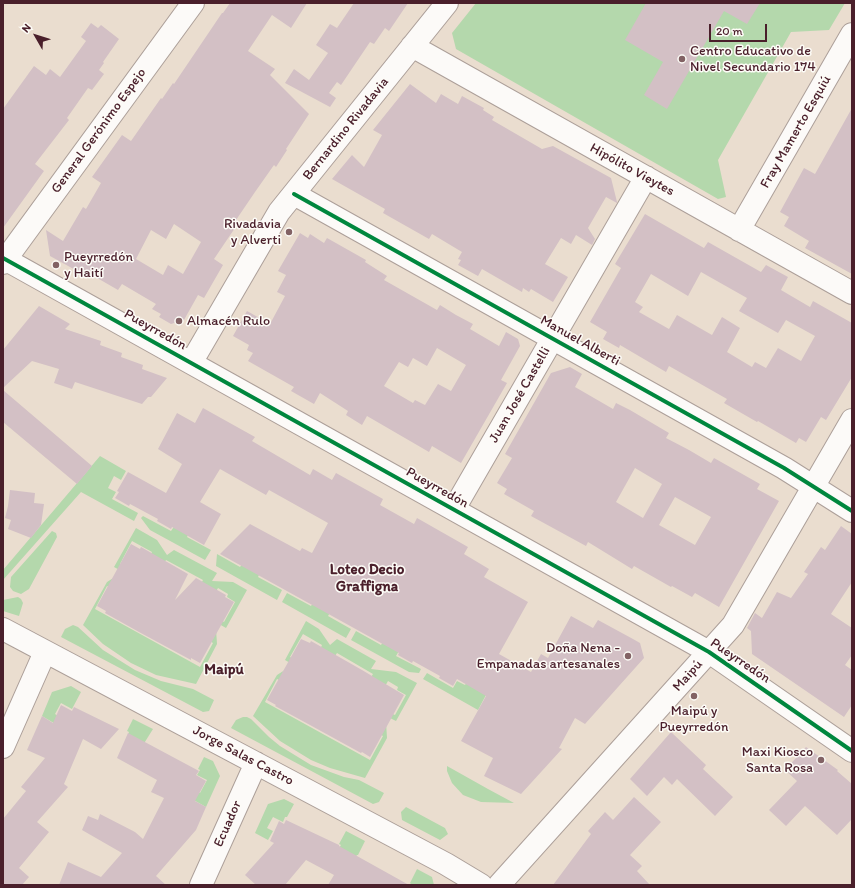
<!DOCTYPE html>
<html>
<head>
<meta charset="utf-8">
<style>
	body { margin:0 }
	#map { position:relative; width:855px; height:888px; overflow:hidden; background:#eaddcf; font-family:Itim,sans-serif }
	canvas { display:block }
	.frame { position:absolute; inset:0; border:4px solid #4a1f2b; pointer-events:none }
	.north { position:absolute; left:16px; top:16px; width:40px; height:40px; -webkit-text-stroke:3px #fdfcf7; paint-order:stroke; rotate:309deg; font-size:11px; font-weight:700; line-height:16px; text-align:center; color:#4a1f2b }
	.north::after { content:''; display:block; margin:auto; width:14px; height:18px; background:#4a1f2b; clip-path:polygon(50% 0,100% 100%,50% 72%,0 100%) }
	.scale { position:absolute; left:709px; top:24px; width:58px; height:18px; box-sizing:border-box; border:2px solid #4a1f2b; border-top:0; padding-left:5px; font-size:12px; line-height:14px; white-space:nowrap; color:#4a1f2b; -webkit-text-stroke:3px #fdfcf7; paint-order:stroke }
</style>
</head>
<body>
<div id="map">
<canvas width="855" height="888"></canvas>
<div class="frame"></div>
<div class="north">N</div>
<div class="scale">20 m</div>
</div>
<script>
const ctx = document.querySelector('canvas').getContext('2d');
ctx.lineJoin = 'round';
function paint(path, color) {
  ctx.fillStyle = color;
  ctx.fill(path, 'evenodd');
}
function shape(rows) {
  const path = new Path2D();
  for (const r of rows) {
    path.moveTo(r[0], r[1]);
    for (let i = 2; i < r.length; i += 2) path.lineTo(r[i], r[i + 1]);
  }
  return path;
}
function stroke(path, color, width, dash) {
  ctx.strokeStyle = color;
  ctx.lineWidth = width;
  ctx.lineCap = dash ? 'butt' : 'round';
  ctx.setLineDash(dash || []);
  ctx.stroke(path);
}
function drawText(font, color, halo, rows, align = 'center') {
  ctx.font = font + ' Itim,sans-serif';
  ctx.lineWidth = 3;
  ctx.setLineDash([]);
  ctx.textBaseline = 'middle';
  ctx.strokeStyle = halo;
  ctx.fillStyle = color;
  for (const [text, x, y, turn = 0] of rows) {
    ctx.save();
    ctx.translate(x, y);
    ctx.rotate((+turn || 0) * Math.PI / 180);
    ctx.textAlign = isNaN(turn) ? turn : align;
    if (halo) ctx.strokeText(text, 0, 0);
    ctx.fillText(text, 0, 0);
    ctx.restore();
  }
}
paint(shape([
	[476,3,845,3,829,30,791,32,718,160,726,197,718,199,456,49,452,33],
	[100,456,126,471,121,480,114,476,108,488,116,492,112,499,138,513,134,521,81,492,3,580,3,570],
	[143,516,171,531,175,525,189,533,187,537,211,550,205,560,150,530,141,518],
	[136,528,157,540,167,555,174,550,217,573,212,581,233,582,247,590,226,628,212,620,214,616,224,622,235,602,227,597,228,594,218,588,213,597,198,589,203,580,166,560,161,569,147,562,152,552,132,541,120,564,129,569,127,574,114,567],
	[52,531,56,533,57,537,29,589,21,594,13,591,10,587,11,577],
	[217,554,240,567,243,563,260,573,258,577,282,590,277,600,216,566],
	[118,575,117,591,107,586,95,609,200,667,213,643,203,637,216,629,217,644,196,684,156,675,131,663,103,644,83,625,107,582],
	[287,593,311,606,314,601,331,611,328,616,351,629,346,638,282,602],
	[18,597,21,599,23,603,19,616,3,611,3,600],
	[306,621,319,629,330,645,337,639,376,661,371,669,396,672,417,683,396,721,382,714,384,710,395,715,406,695,397,690,398,687,388,681,383,690,368,682,373,674,337,653,331,662,318,655,322,645,303,634,290,657,299,662,297,667,285,660],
	[73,625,78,627,103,650,135,670,161,681,193,689,214,700,209,711,203,712,61,637,65,629],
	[356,631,381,645,384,640,400,649,396,656,421,669,419,673,409,672,351,640],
	[288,668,287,684,277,679,265,702,370,760,383,736,373,730,386,722,387,738,365,778,330,768,311,760,280,741,253,716,277,675],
	[427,673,453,688,457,681,465,685,471,675,496,676,478,710,423,679],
	[71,686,81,692,72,709,61,703,55,714,61,718,57,725,42,716,52,692],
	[243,717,247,717,251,719,269,737,280,746,311,765,344,777,359,780,384,793,379,802,373,804,231,728,236,720],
	[133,719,153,729,143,745,127,737,129,732,127,731],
	[204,757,213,761,220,776,206,807,190,798,194,790,200,793,207,780,197,775,200,770,198,769],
	[447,766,488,789,514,803,481,802,463,795,452,783,447,771],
	[284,799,294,804,287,817,285,817,283,822,273,817,267,828,273,831,268,840,255,833,268,804],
	[406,807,445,828,448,834,440,840,402,820,401,812],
	[346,831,365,841,358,855,357,855,354,859,338,850,341,845,339,844],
	[417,869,432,877,434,885,411,885,411,884,410,883]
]), '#b4d8ac');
paint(shape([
	[230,3,307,3,291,28,272,15,248,51,275,69,270,75,309,114,286,149,287,150,276,167,274,165,255,192,236,220,239,222,214,259,223,265,204,298,198,295,184,320,171,324,159,317,161,314,152,309,156,304,122,284,118,290,92,275,90,278,50,256,46,230,63,241,83,207,86,209,101,183,92,177,122,135,131,141,161,98,162,99,173,83,174,84,222,13,223,13],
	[174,224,201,242,183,274,168,265,163,275,136,259,151,230,166,239],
	[354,3,408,3,389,31,385,28,374,44,370,42,341,85,337,82,329,93,336,98,330,107,285,83,294,69,309,80,328,53,316,45,330,24,337,28],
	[646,3,760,3,747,24,724,11,667,109,644,95,663,62,625,40],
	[91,23,98,28,101,25,119,39,103,62,104,63,99,70,104,74,92,90,88,88,67,118,69,120,35,164,44,171,3,228,3,109,34,66,46,75,50,69,60,77,86,41,81,37],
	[410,84,436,103,441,94,458,104,462,96,484,108,483,110,494,117,492,120,542,149,553,146,611,178,617,202,617,203,606,197,588,228,595,239,592,245,576,235,571,244,561,238,545,264,568,277,553,302,531,289,529,292,523,288,522,292,482,269,478,276,458,265,461,260,458,259,462,252,432,234,429,239,383,213,385,209,332,179,352,155,364,167,382,135,373,130],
	[852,108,852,274,805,248,809,241,784,226,789,217,780,212,804,168,815,174],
	[645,214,704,248,708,242,761,272,766,265,788,277,781,290,810,307,813,301,852,323,852,377,826,420,821,417,806,442,799,438,796,443,758,421,757,422,724,403,727,399,669,366,666,372,620,345,619,348,603,339,607,332,590,322,621,268,615,264],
	[701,272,747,298,739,311,778,333,786,320,815,336,801,361,778,348,766,368,755,362,752,367,727,352,740,328,722,317,712,335,677,315,669,329,639,312,643,307,635,302,651,274,688,296],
	[300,233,308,238,310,234,324,243,327,238,366,260,365,262,387,276,384,280,437,310,440,305,456,315,473,324,470,329,499,346,506,332,518,339,520,346,501,380,507,383,461,463,432,446,429,452,367,416,362,425,346,415,348,411,320,393,314,404,291,391,294,387,248,361,253,353,247,350,249,345,233,336,247,311,270,324,285,296,277,292,286,275,278,271],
	[437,348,466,365,451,391,438,384,425,405,415,400,413,403,384,386,399,362,408,367,413,358,427,366],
	[39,306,70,324,65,329,101,341,100,345,122,353,121,357,143,365,142,369,167,378,151,397,148,397,142,404,75,382,72,389,54,383,59,369,32,361,3,388,3,350],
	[570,367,582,374,575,387,613,409,616,403,630,410,669,433,666,438,689,450,711,463,714,458,760,484,757,489,779,501,719,607,695,593,692,597,672,586,671,587,634,566,632,569,588,542,586,546,531,516,534,511,504,494,507,489,497,483,512,458,505,454,551,373],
	[635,468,662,484,643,518,616,502],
	[675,497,711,517,695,545,659,525],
	[3,390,92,466,77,484,3,422],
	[203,408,255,437,252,441,310,475,313,469,332,480,336,473,383,499,380,505,414,524,417,518,468,547,464,554,489,569,484,577,528,602,499,654,531,672,541,654,548,658,571,616,593,628,598,620,633,639,640,643,644,658,585,724,575,718,559,748,562,749,521,794,484,776,493,758,461,741,486,696,457,679,453,686,439,678,440,676,413,661,412,663,398,655,399,653,220,554,250,524,300,551,302,548,312,553,328,523,269,490,266,495,220,469,200,502,221,514,204,545,172,527,171,529,157,521,158,519,130,504,129,506,115,498,119,492,117,491,128,472,166,493,182,464,158,449,177,413,195,423],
	[10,490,35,493,34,503,44,504,41,525,31,538,8,529,11,520,5,518,8,506],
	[841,526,852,534,852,582,831,614,852,628,852,655,845,665,852,670,852,705,844,717,752,654,751,631,747,628,755,613,762,618,777,592,791,598,808,574,804,572,821,547,825,550],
	[131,544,140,549,141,547,188,574,175,600,196,578,226,595,225,597,234,602,200,663,191,658,191,660,139,632,105,613,106,611,97,606],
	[301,639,310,643,311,641,362,670,404,695,370,757,362,752,361,753,310,725,275,706,276,705,267,700],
	[61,705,72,711,74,707,119,729,101,749,83,739,64,784,68,787,37,822,49,832,19,868,29,877,22,885,3,885,3,819,26,791,21,787,45,758,27,750,42,716,53,723],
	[671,732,706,765,703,769,733,797,715,816,677,779,672,785,664,777,647,796,630,779],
	[128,733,199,771,196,775,206,781,195,801,206,807,196,830,156,876,166,885,59,885,68,862,101,877,122,853,82,830,88,816,98,820,100,814,135,832,143,839,164,798,151,792,157,780,117,758],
	[806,747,838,770,837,771,852,784,852,819,837,835,805,806,786,826,769,810,797,781,785,770],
	[634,797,661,822,630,855,642,866,637,871,650,885,553,885,591,834,588,831,605,812,613,820],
	[286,820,339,845,339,846,409,885,328,885,334,875,306,860,285,885,256,885,245,875,274,843,270,841,279,821,284,824]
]), '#d3c0c5');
const minor = shape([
	[412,46,852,293],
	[294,194,784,468,852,511],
	[739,230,852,34],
	[3,258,709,652,852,751],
	[3,263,193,3],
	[191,363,279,212,447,3],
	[454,509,646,177],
	[3,629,446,864,481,885],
	[3,747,45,652],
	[201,885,256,763],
	[499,885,733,625,852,420]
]);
stroke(minor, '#ac9f99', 24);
stroke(minor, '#fcfaf8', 22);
stroke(shape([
	[294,194,784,468,852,511],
	[3,258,709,652,852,751]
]), '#00873e', 4);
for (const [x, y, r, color] of [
	[682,59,4,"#826264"],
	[289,232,4,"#826264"],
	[56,265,4,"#826264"],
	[179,321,4,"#826264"],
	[628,656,4,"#826264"],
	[694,696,4,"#826264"],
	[821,760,4,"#826264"]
]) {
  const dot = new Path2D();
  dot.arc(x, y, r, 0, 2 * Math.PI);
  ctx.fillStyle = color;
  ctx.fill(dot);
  stroke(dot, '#fdfcf7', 1.5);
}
drawText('14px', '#4a1f2b', '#fdfcf7', [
	["Centro Educativo de",690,51],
	["Nivel Secundario 174",690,67],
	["Rivadavia",281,224,"right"],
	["y Alverti",281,240,"right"],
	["Pueyrredón",64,257],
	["y Haití",64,273],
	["Almacén Rulo",187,321],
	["Doña Nena -",620,648,"right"],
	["Empanadas artesanales",620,664,"right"],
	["Maipú y",694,711,"center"],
	["Pueyrredón",694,727,"center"],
	["Maxi Kiosco",813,752,"right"],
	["Santa Rosa",813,768,"right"]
], 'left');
drawText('14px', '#4a1f2b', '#fdfcf7', [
	["Bernardino Rivadavia",346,129,-51],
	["General Gerónimo Espejo",99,131,-54],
	["Fray Mamerto Esquiú",796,132,-60],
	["Hipólito Vieytes",632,170,29],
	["Pueyrredón",155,330,29],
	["Manuel Alberti",580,341,29],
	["Juan José Castelli",520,395,-60],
	["Pueyrredón",437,488,29],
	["Pueyrredón",740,661,34],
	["Maipú",688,676,-48],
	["Jorge Salas Castro",243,756,28],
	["Ecuador",228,824,-66]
]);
drawText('bold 15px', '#4a1f2b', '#fdfcf7', [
	["Loteo Decio",367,570],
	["Graffigna",367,587],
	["Maipú",224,670]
]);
</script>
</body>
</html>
